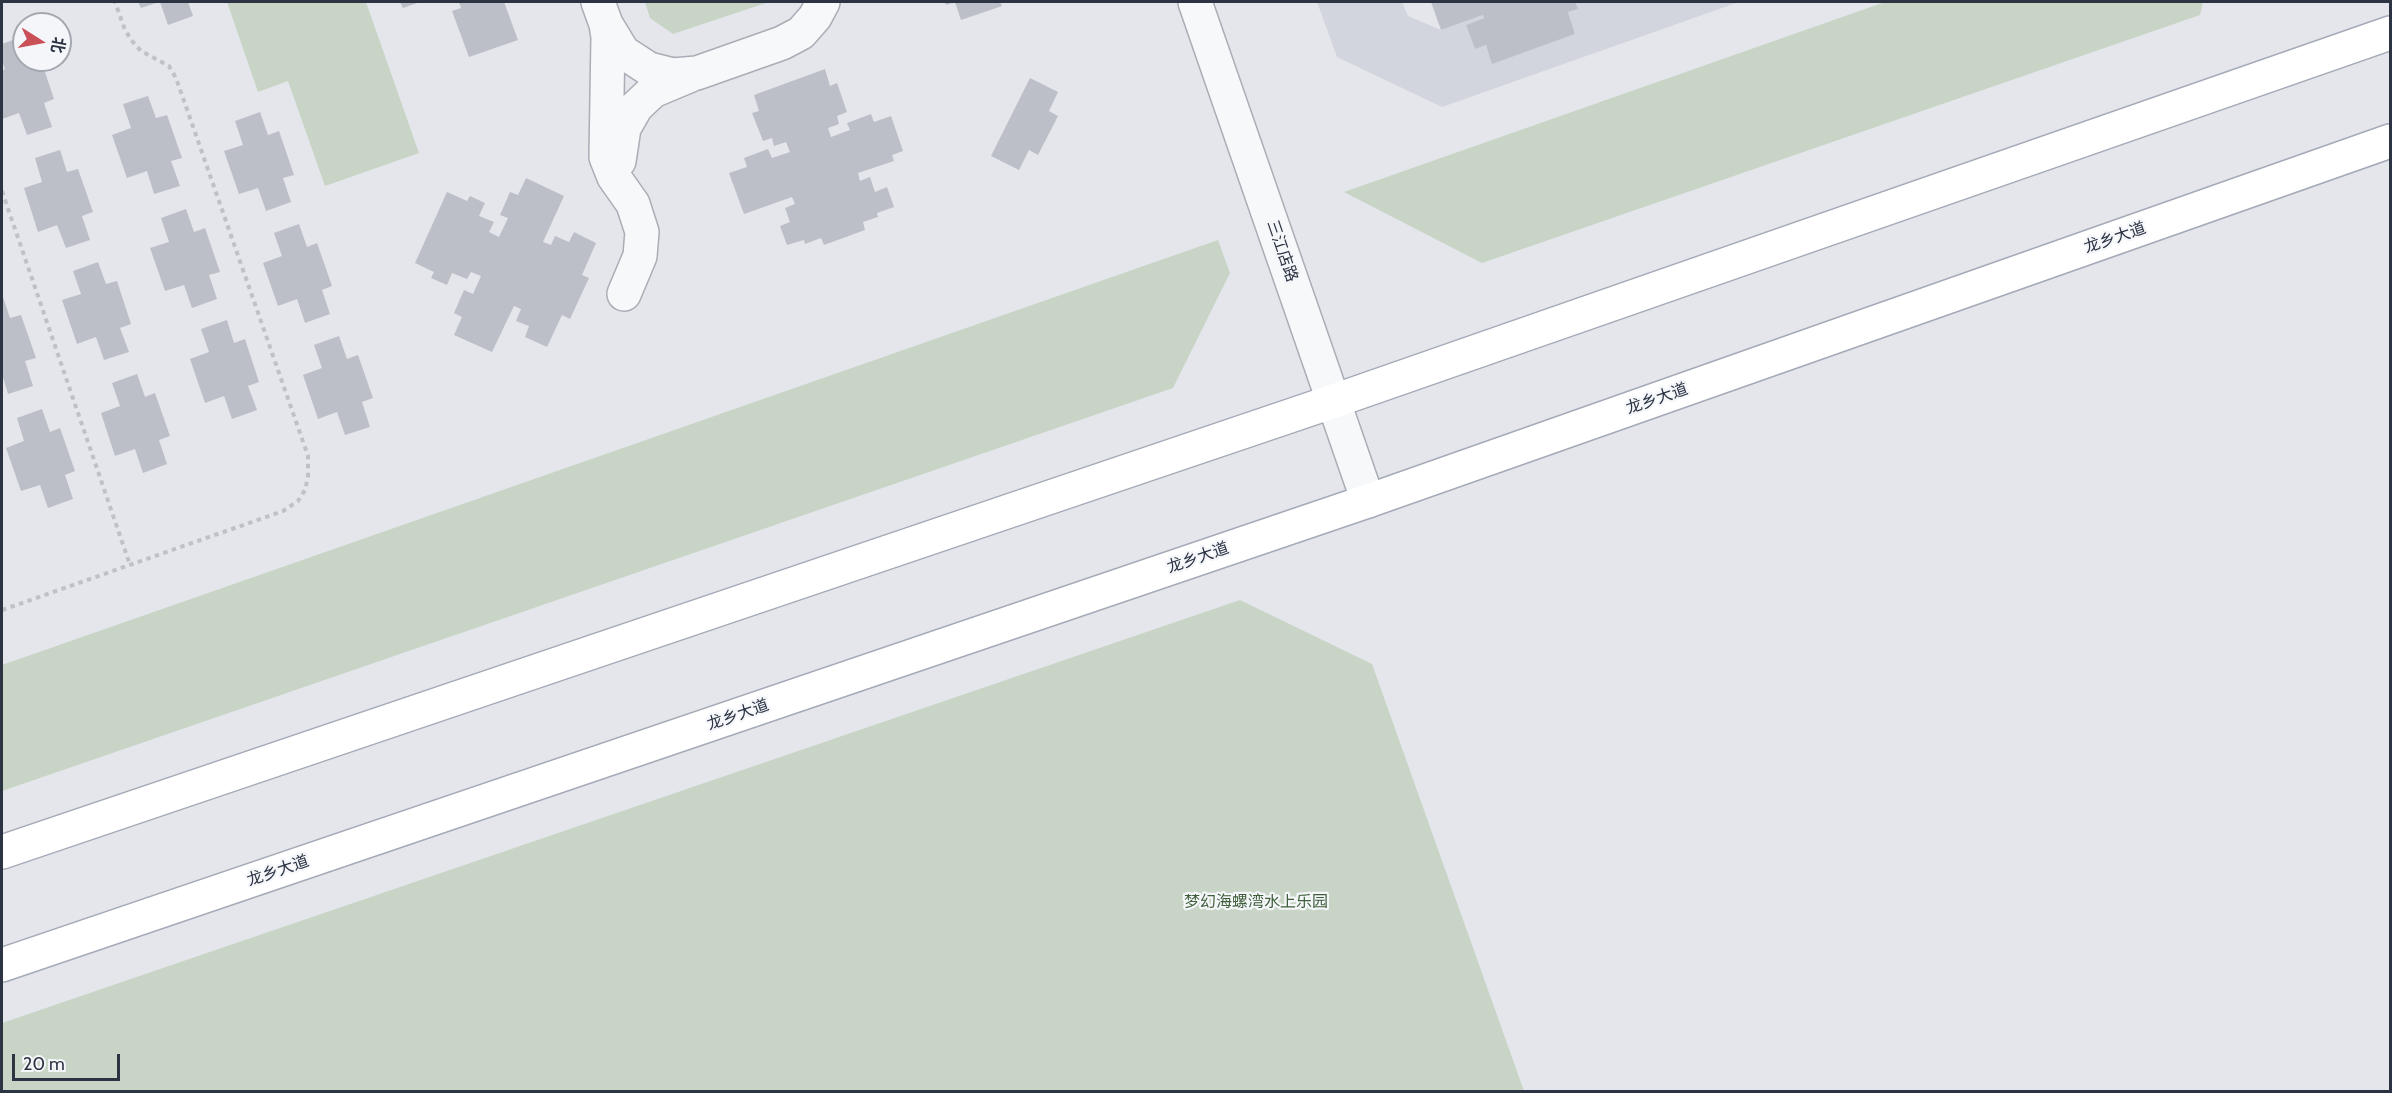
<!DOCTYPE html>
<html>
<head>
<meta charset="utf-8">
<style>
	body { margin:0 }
	#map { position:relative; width:2392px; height:1093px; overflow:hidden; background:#e4e6eb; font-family:Cabin,"Noto Sans SC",sans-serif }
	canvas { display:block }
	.frame { position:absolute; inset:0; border:3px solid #2c3343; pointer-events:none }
	.north { position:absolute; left:12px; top:12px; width:60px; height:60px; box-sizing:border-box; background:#f4f6f9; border:2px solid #a4a8b0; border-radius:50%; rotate:101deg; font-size:16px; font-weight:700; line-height:24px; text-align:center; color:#2c3343 }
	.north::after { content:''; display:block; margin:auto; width:21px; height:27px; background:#ca5058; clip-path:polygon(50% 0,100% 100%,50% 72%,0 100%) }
	.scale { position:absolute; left:12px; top:1054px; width:108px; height:27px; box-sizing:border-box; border:3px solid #2c3343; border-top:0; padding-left:8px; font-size:18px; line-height:21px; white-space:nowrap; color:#2c3343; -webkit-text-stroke:4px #f4f6f9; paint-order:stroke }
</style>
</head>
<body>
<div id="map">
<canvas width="2392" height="1093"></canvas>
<div class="frame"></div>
<div class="north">北</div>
<div class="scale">20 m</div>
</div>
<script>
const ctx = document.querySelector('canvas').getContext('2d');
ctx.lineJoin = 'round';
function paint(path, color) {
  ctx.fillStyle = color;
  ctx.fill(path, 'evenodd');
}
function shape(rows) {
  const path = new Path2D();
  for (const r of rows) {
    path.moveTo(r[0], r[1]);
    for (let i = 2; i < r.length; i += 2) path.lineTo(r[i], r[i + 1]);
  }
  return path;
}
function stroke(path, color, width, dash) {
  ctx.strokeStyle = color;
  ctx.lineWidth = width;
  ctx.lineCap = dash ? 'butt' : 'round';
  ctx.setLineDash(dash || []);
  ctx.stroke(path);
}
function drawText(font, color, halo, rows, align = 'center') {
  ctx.font = font + ' Cabin,"Noto Sans SC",sans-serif';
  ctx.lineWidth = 4.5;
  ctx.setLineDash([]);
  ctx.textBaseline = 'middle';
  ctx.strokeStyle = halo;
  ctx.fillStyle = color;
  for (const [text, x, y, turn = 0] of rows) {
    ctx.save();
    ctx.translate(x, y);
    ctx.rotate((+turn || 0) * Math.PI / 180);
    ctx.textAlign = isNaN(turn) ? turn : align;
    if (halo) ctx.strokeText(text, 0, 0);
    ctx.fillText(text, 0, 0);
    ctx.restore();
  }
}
paint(shape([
	[1317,2,1402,2,1408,16,1441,30,1483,15,1484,18,1466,25,1475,49,1486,45,1493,63,1575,34,1568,12,1577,9,1575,2,1739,2,1442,107,1337,57]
]), '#d2d5dd');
paint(shape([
	[227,2,366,2,419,153,325,186,288,81,258,92],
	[645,2,769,2,673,34,650,18],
	[1885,2,2203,2,2200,15,1482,263,1344,192],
	[1218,240,1230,273,1173,388,2,791,2,665],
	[1240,600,1372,664,1524,1091,2,1091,2,1023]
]), '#c8d5c6');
paint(shape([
	[138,2,159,2,141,8],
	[160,2,188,2,193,16,168,25],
	[400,2,420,2,403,8],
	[459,2,504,2,518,40,469,57,452,11,461,8],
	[945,2,1000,2,1002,6,961,20,955,2,946,5],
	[1431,2,1575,2,1578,9,1568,12,1575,34,1492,64,1486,45,1475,49,1466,25,1484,18,1483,15,1441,30],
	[22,37,24,60,41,60,54,99,44,103,52,127,27,135,19,113,2,119,2,71,5,69,2,61,2,44],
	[825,69,830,86,837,83,847,112,837,116,839,124,828,128,831,137,850,130,847,123,871,114,874,122,891,116,903,151,892,155,894,161,858,173,860,181,870,177,875,192,887,187,894,207,877,213,878,217,863,222,865,230,824,245,821,238,805,244,804,240,787,245,780,226,790,222,785,208,795,204,792,197,744,214,729,173,747,167,744,158,768,149,772,158,790,152,786,142,774,146,772,138,763,141,752,113,759,111,754,95],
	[1030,78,1058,92,1049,111,1058,116,1038,155,1029,150,1019,170,991,156],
	[148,96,156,118,167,115,182,158,171,161,180,186,154,194,147,171,127,178,112,135,131,128,123,104],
	[260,112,268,135,279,131,294,175,283,178,291,202,266,211,258,188,239,194,224,151,243,145,235,121],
	[60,150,67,172,78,169,93,212,82,216,90,240,66,248,57,225,38,232,24,188,42,182,35,158],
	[526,178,564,196,543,242,551,245,555,236,569,242,574,232,596,243,582,275,589,278,570,319,562,315,547,347,525,337,529,326,516,321,521,309,514,306,492,352,454,335,462,317,454,313,464,290,473,294,481,276,471,272,467,279,452,273,447,285,431,278,434,272,415,263,447,192,467,201,470,196,485,203,479,216,494,222,489,232,499,237,508,218,500,215,510,192,518,195],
	[186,209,194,232,205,228,220,272,209,275,217,299,192,308,184,285,165,291,150,248,169,242,161,218],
	[299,224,307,247,317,243,332,286,322,290,330,314,305,323,297,299,278,306,263,263,282,256,274,233],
	[98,262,106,284,117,281,131,324,120,328,129,352,104,360,96,337,77,344,62,300,81,294,73,271],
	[2,294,10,318,21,315,36,358,25,361,33,386,8,394,2,374],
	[227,320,234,343,245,339,259,382,248,386,257,410,232,419,224,396,205,403,190,359,209,352,201,329],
	[339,336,347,359,358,355,373,398,362,402,370,427,345,435,337,412,318,419,303,375,322,368,314,345],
	[137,374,145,397,155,393,170,436,159,440,167,464,143,473,135,449,115,456,101,413,120,406,112,383],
	[42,409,50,432,60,428,75,471,65,475,73,499,48,508,40,485,21,491,6,448,24,441,17,418]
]), '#bcbfc8');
const minor = shape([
	[598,2,606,24,623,52,649,69,673,75,697,73,782,43,801,33,815,17,823,2],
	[1195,2,1368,501],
	[606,24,608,37,606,157,614,177,633,204,642,232,640,256,624,294],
	[619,161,624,128,636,107,653,91,691,75]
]);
const major = shape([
	[2,852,1334,401,2390,33],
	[2,965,1368,501,2390,141]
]);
stroke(minor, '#a9adb5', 36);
stroke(major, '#a4aab7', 36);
stroke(shape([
	[2,191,130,565],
	[2,610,283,511,298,501,305,490,308,477,308,456,176,78,169,66,141,51,132,41,125,30,115,2]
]), '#bec1c7', 4, [4.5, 4.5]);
stroke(minor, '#f7f8fa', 33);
stroke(major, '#fff', 33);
drawText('16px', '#2c3343', '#f4f6f9', [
	["龙乡大道",2115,238,-19],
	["三江店路",1282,251,71],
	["龙乡大道",1657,399,-19],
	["龙乡大道",1198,558,-19],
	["龙乡大道",738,715,-19],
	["龙乡大道",278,871,-19]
]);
drawText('16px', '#3e5f3a', '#f4f6f9', [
	["梦幻海螺湾水上乐园",1256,902]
]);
</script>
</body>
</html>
